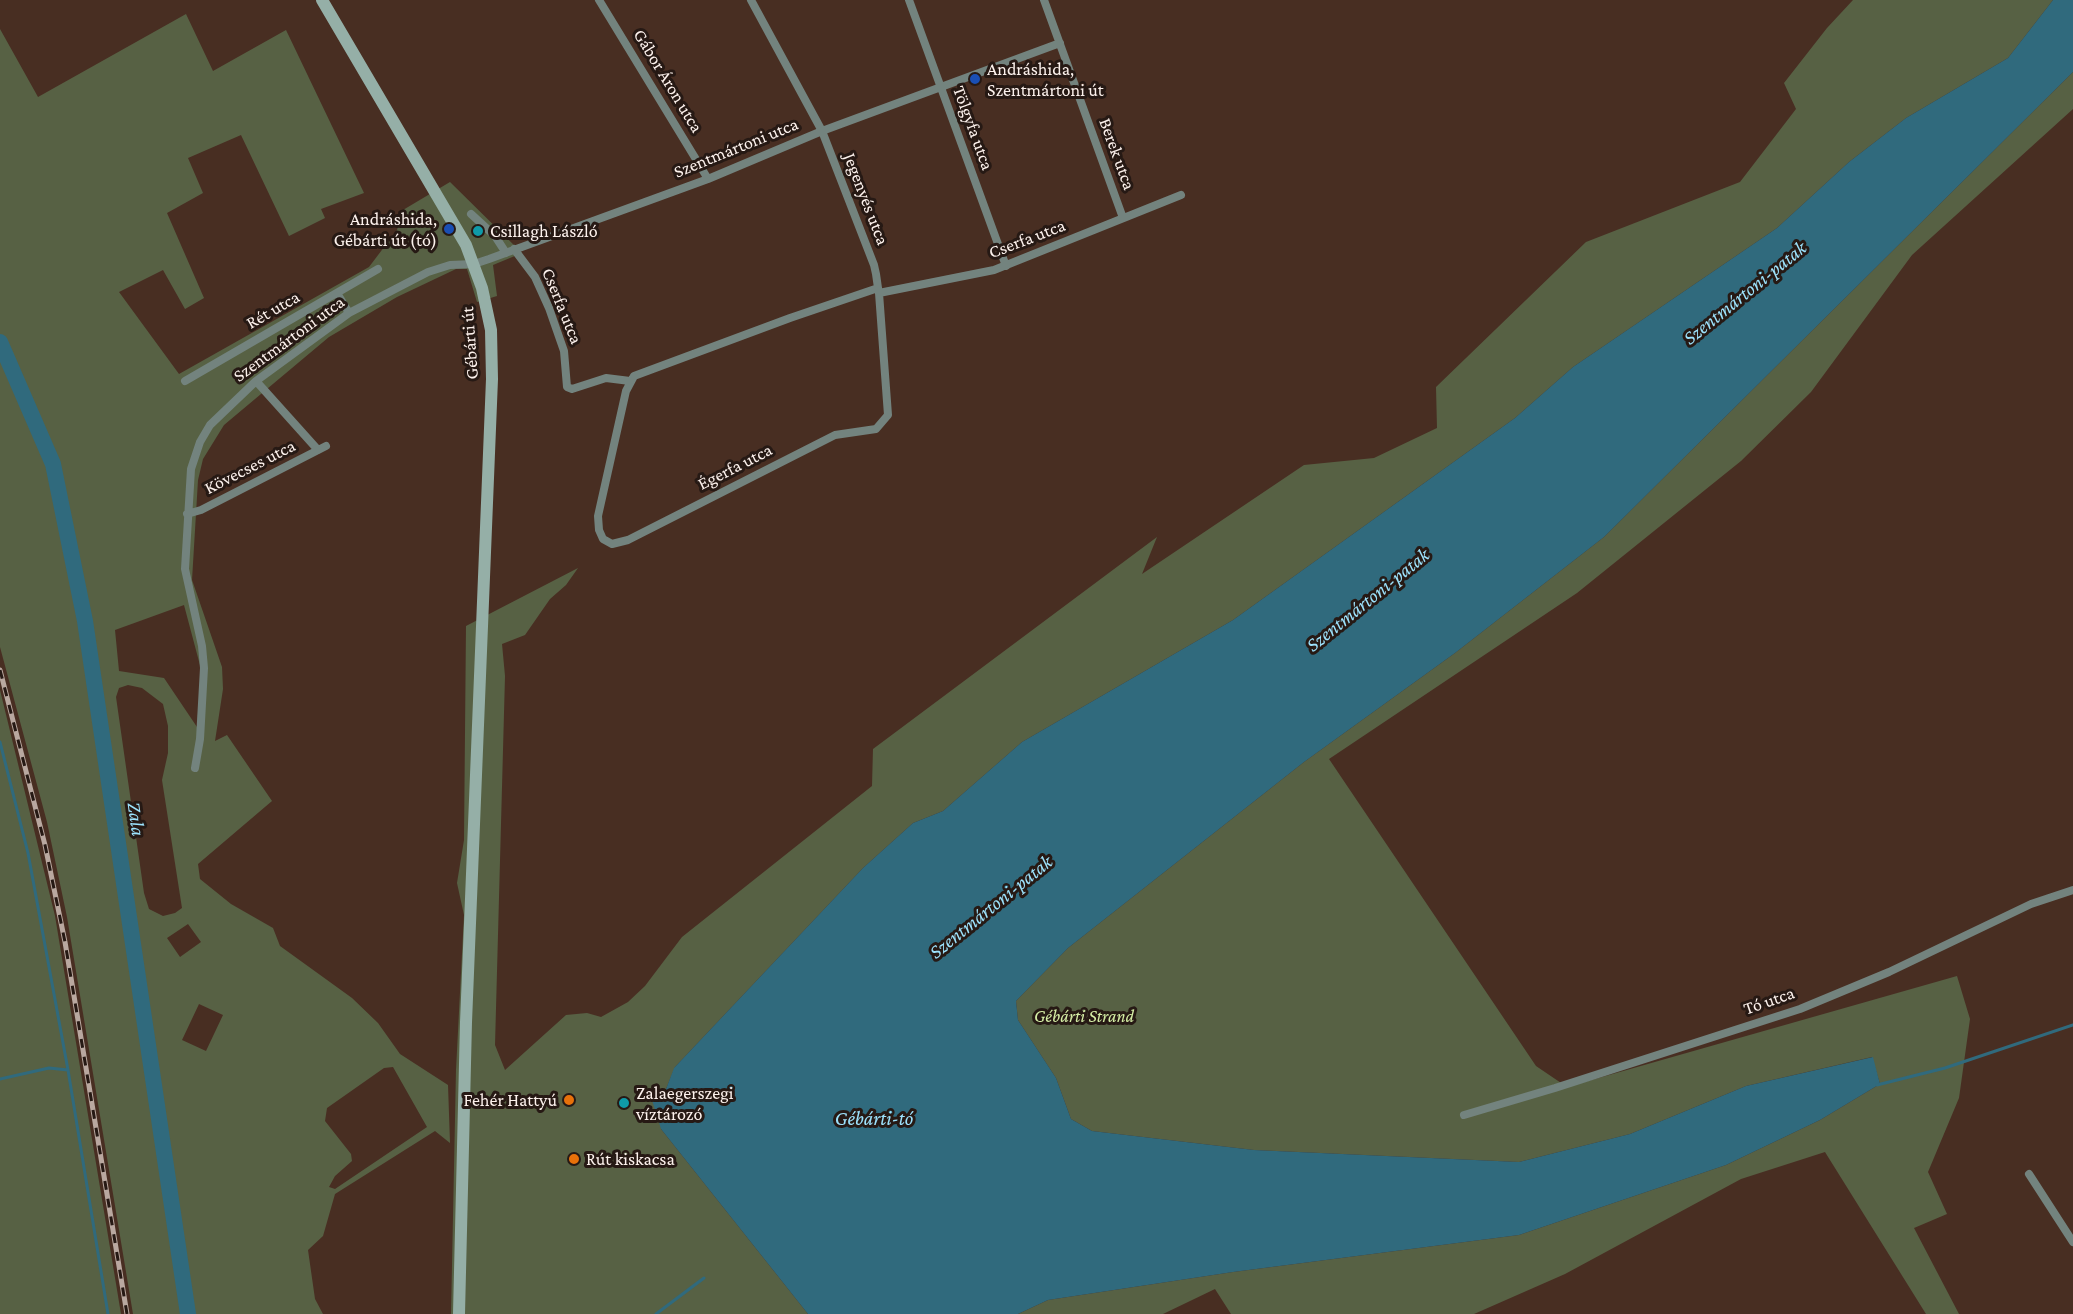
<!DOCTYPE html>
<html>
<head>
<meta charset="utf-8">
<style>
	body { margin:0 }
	canvas { display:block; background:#482e22 }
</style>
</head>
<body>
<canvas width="2073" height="1314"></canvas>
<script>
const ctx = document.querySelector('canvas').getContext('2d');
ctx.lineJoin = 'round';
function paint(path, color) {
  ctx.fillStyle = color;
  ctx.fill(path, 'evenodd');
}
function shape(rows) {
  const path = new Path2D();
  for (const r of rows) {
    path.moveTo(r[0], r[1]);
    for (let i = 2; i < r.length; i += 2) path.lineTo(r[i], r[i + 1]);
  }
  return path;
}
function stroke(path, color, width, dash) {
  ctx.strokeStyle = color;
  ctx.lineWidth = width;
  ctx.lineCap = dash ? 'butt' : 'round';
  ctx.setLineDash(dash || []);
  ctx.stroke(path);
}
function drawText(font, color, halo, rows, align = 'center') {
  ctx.font = font + ' "Crimson Pro",serif';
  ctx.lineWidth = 6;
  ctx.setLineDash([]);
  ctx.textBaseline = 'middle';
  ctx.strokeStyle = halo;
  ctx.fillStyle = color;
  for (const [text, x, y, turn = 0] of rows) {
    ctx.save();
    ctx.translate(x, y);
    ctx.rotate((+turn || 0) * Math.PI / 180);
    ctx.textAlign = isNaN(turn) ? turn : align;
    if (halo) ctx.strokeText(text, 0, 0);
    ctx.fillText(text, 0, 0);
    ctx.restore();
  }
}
paint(shape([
	[1853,0,2053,0,2008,58,1906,118,1849,162,1777,228,1573,367,1515,418,1233,620,1022,742,943,811,913,823,863,868,675,1067,666,1089,661,1129,808,1314,451,1314,456,1070,464,915,457,883,464,840,466,626,578,568,566,585,550,599,525,635,502,644,505,676,495,1045,505,1070,566,1015,587,1013,601,1017,628,1002,645,986,682,937,872,786,873,749,1157,537,1142,574,1304,465,1374,458,1437,428,1436,387,1586,242,1740,182,1796,109,1784,83,1827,28],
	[186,14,213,71,286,30,364,193,321,209,325,218,289,236,241,135,188,158,203,193,167,213,204,298,185,309,163,270,119,292,179,374,369,267,397,230,403,210,450,182,522,253,493,265,497,296,477,302,467,269,456,269,397,297,329,337,224,425,203,459,198,480,192,580,222,667,223,689,215,741,227,735,272,801,198,864,200,879,231,904,273,928,280,946,352,998,378,1023,400,1054,448,1085,450,1143,435,1131,335,1194,323,1236,308,1250,315,1299,323,1314,133,1314,67,917,47,822,0,647,0,29,38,97],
	[184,605,201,669,197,727,164,678,119,671,115,630],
	[128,685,142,688,163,704,168,726,168,753,162,780,182,908,175,913,163,916,149,909,144,893,116,697,119,688],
	[188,924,201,942,180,957,167,938],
	[199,1004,223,1015,206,1051,182,1040],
	[393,1067,427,1127,335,1189,329,1187,335,1176,352,1161,351,1154,325,1121,327,1108,384,1068],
	[2073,72,2073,109,1912,255,1811,392,1741,461,1577,593,1329,759,1536,1066,1567,1087,1957,976,1970,1019,1959,1098,1928,1172,1947,1214,1914,1228,1959,1314,1926,1314,1825,1152,1741,1179,1565,1274,1474,1314,1231,1314,1215,1289,1163,1314,1018,1314,1048,1300,1233,1272,1519,1235,1726,1165,1820,1120,1880,1084,1872,1057,1746,1086,1630,1134,1519,1162,1254,1150,1092,1131,1071,1119,1056,1078,1018,1020,1016,1001,1068,948,1304,762,1455,653,1604,537],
	[0,690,55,916,121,1314,0,1314]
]), '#576144');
paint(shape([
	[2053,0,2073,0,2073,72,1604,537,1455,653,1304,762,1068,948,1016,1001,1018,1020,1056,1078,1071,1119,1092,1131,1254,1150,1519,1162,1630,1134,1746,1086,1873,1057,1880,1084,1820,1120,1726,1165,1519,1235,1233,1272,1048,1300,1018,1314,808,1314,661,1129,652,1100,666,1089,674,1068,863,868,913,823,943,811,1022,742,1233,620,1515,418,1573,367,1777,228,1849,162,1906,118,2008,58]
]), '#306a7d');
stroke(shape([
	[0,742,28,853,68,1070,108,1314],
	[0,1079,49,1068,68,1070],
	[1877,1085,1945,1068,2073,1025],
	[656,1314,704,1278]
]), '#306a7d', 3);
stroke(shape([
	[0,342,53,464,85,621,188,1314]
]), '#306a7d', 16);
stroke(shape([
	[599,0,708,179],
	[751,0,822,131,874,265,876,274,878,288,879,293,888,415,876,429,835,435,628,540,612,544,603,539,599,530,598,516,626,391,634,376,790,318,878,288],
	[909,0,1006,266],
	[1044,0,1123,218],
	[471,214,495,236,506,253],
	[514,249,535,277,549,308,564,351,567,387,572,389,606,378,630,381],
	[337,293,349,313],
	[879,293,994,270,1181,195],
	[185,381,378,269],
	[256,381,318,450],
	[187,514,201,510,326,446],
	[195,768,200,739,204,668,202,646,185,569,191,469,200,442,210,425,256,381,349,313,428,272,450,265,474,264,489,259,708,179,822,131,1060,43],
	[1464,1115,1555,1088,1800,1009,1889,972,2031,904,2073,890],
	[2029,1174,2073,1242]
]), '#73837e', 8);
stroke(shape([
	[322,0,466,245,482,288,491,330,492,379,466,1022,459,1314]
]), '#95afa7', 12);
const rail = shape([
	[0,670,45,845,65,942,127,1314]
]);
stroke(rail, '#b9a8a0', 5);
stroke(rail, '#261914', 3, [9]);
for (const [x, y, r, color] of [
	[975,79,6,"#1a4fb4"],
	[449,229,6,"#1a4fb4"],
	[478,231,6,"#0f9aa8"],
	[569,1100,6,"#e8710a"],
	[624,1103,6,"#0f9aa8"],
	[574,1159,6,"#e8710a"]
]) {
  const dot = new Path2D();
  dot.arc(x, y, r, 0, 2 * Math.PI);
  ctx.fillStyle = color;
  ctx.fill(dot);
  stroke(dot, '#261914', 2);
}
drawText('18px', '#fdf2ed', '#261914', [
	["Andráshida,",987,69],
	["Szentmártoni út",987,90],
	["Andráshida,",437,219,"right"],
	["Gébárti út (tó)",437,240,"right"],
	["Csillagh László",490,231],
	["Zalaegerszegi",636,1093],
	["víztározó",636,1114],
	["Fehér Hattyú",557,1100,"right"],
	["Rút kiskacsa",586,1159]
], 'left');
drawText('18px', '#fdf2ed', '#261914', [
	["Gábor Áron utca",668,81,59],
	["Tölgyfa utca",973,128,70],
	["Szentmártoni utca",736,148,-22],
	["Berek utca",1117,154,70],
	["Jegenyés utca",866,199,69],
	["Cserfa utca",1027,239,-21],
	["Cserfa utca",562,306,68],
	["Rét utca",273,310,-30],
	["Szentmártoni utca",289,339,-36],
	["Gébárti út",470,343,-94],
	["Kövecses utca",250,467,-27],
	["Égerfa utca",735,467,-27],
	["Tó utca",1769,1001,-19]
]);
drawText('italic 18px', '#d6efa6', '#261914', [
	["Gébárti Strand",1084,1016]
]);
drawText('italic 20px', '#9de3fd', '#261914', [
	["Szentmártoni-patak",1745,293,-39],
	["Szentmártoni-patak",1368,600,-39],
	["Zala",136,819,82],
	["Szentmártoni-patak",991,907,-39],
	["Gébárti-tó",874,1119]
]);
</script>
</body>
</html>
